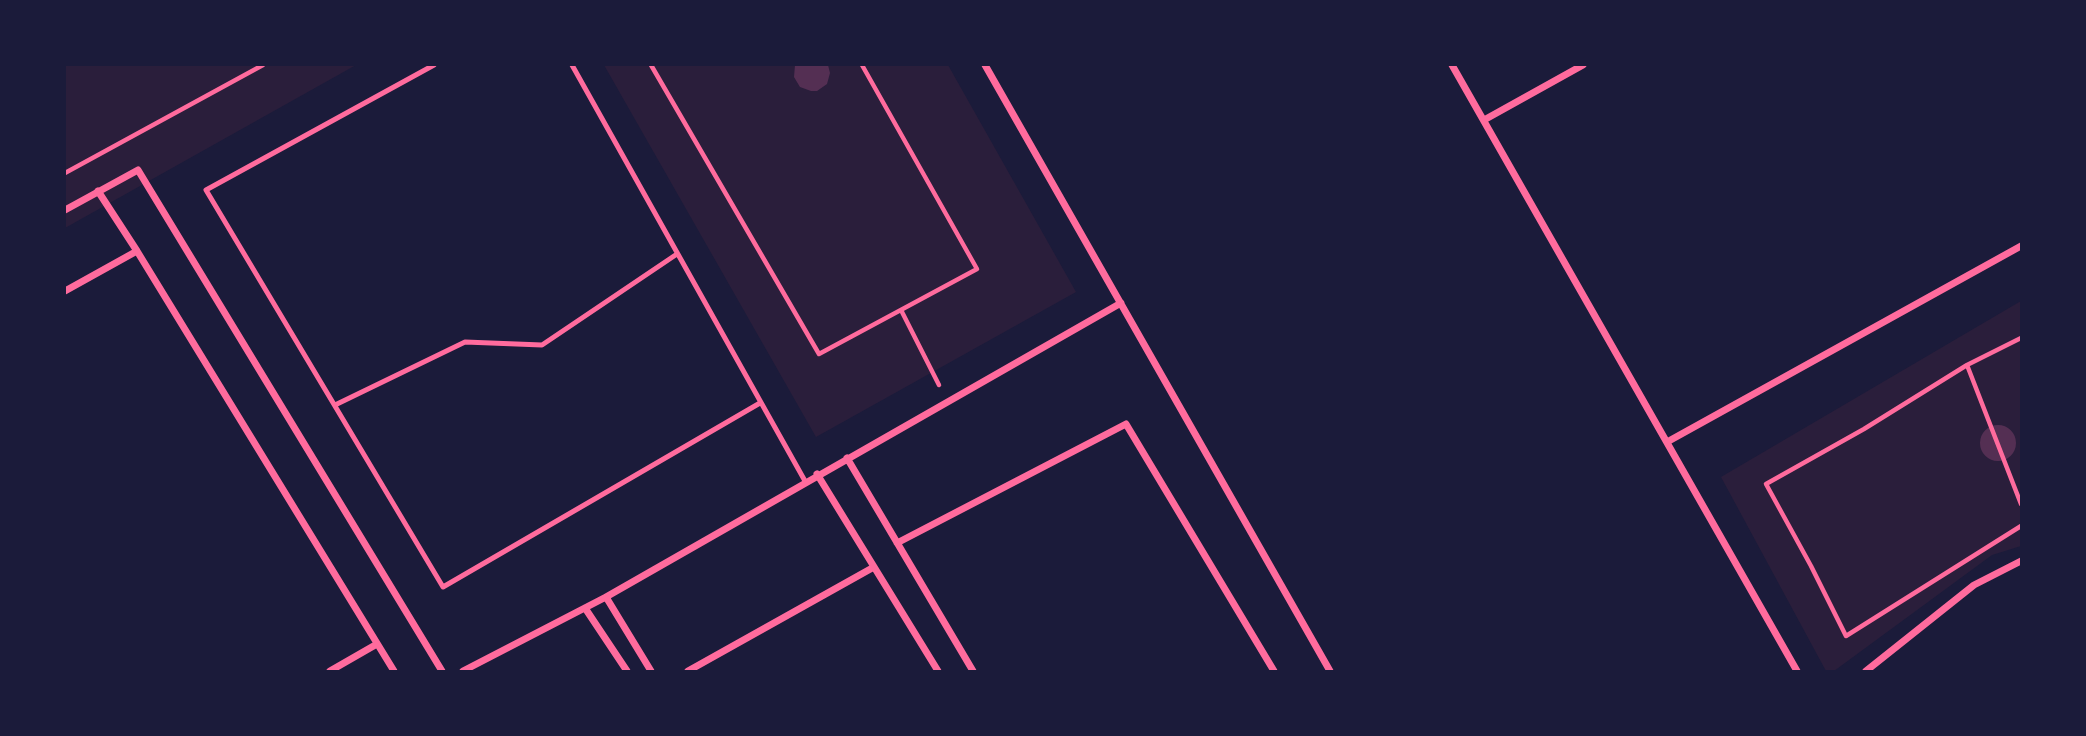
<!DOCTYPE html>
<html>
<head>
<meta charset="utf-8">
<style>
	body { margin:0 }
	#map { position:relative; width:2086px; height:736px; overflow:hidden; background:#1b1b3a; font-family:"Zilla Slab",serif }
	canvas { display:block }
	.frame { position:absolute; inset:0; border:66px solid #1b1b3a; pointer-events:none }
</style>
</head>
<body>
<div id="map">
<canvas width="2086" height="736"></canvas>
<div class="frame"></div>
</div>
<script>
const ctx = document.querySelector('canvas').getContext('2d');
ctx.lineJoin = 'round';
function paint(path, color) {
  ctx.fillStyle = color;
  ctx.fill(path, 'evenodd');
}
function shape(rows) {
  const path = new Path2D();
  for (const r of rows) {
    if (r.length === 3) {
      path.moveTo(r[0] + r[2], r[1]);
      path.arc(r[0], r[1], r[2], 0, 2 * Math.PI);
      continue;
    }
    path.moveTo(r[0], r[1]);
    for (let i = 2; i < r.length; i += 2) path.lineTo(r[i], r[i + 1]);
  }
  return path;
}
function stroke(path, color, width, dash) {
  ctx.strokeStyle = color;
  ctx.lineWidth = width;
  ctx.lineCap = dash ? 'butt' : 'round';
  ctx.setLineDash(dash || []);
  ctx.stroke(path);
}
paint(shape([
	[65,65,356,65,65,228],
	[604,65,948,65,1076,292,816,437],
	[2021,301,2021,546,1992,555,1834,671,1826,671,1721,477]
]), '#2a1e3b');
paint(shape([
	[795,65,828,65,830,73,827,84,817,91,811,91,800,87,794,77],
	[1998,443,18]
]), '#542f53');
stroke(shape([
	[651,65,819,354,977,269,862,65],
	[65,173,263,65],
	[901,310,939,385],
	[2021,338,1967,365,1864,429,1766,484,1811,566,1846,636,2021,526],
	[1967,365,2021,504]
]), '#ff6b9d', 4.5);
stroke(shape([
	[434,65,206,190,443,587,760,403],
	[572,65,805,481],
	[335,405,465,342,542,345,677,254]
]), '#ff6b9d', 5);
stroke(shape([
	[985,65,1330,671],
	[1452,65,1797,671],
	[1484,120,1583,65],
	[98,191,137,251],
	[65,210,138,170,442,671],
	[65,291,137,251,394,671],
	[1667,442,2021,246],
	[847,458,973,671],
	[817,474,938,671],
	[897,543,1126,424,1274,671],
	[606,597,651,671],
	[585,608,627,671],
	[330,671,377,644],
	[463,671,606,597,1121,303],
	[688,671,874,567],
	[1866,671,1974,585,2021,561]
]), '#ff6b9d', 7);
</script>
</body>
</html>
